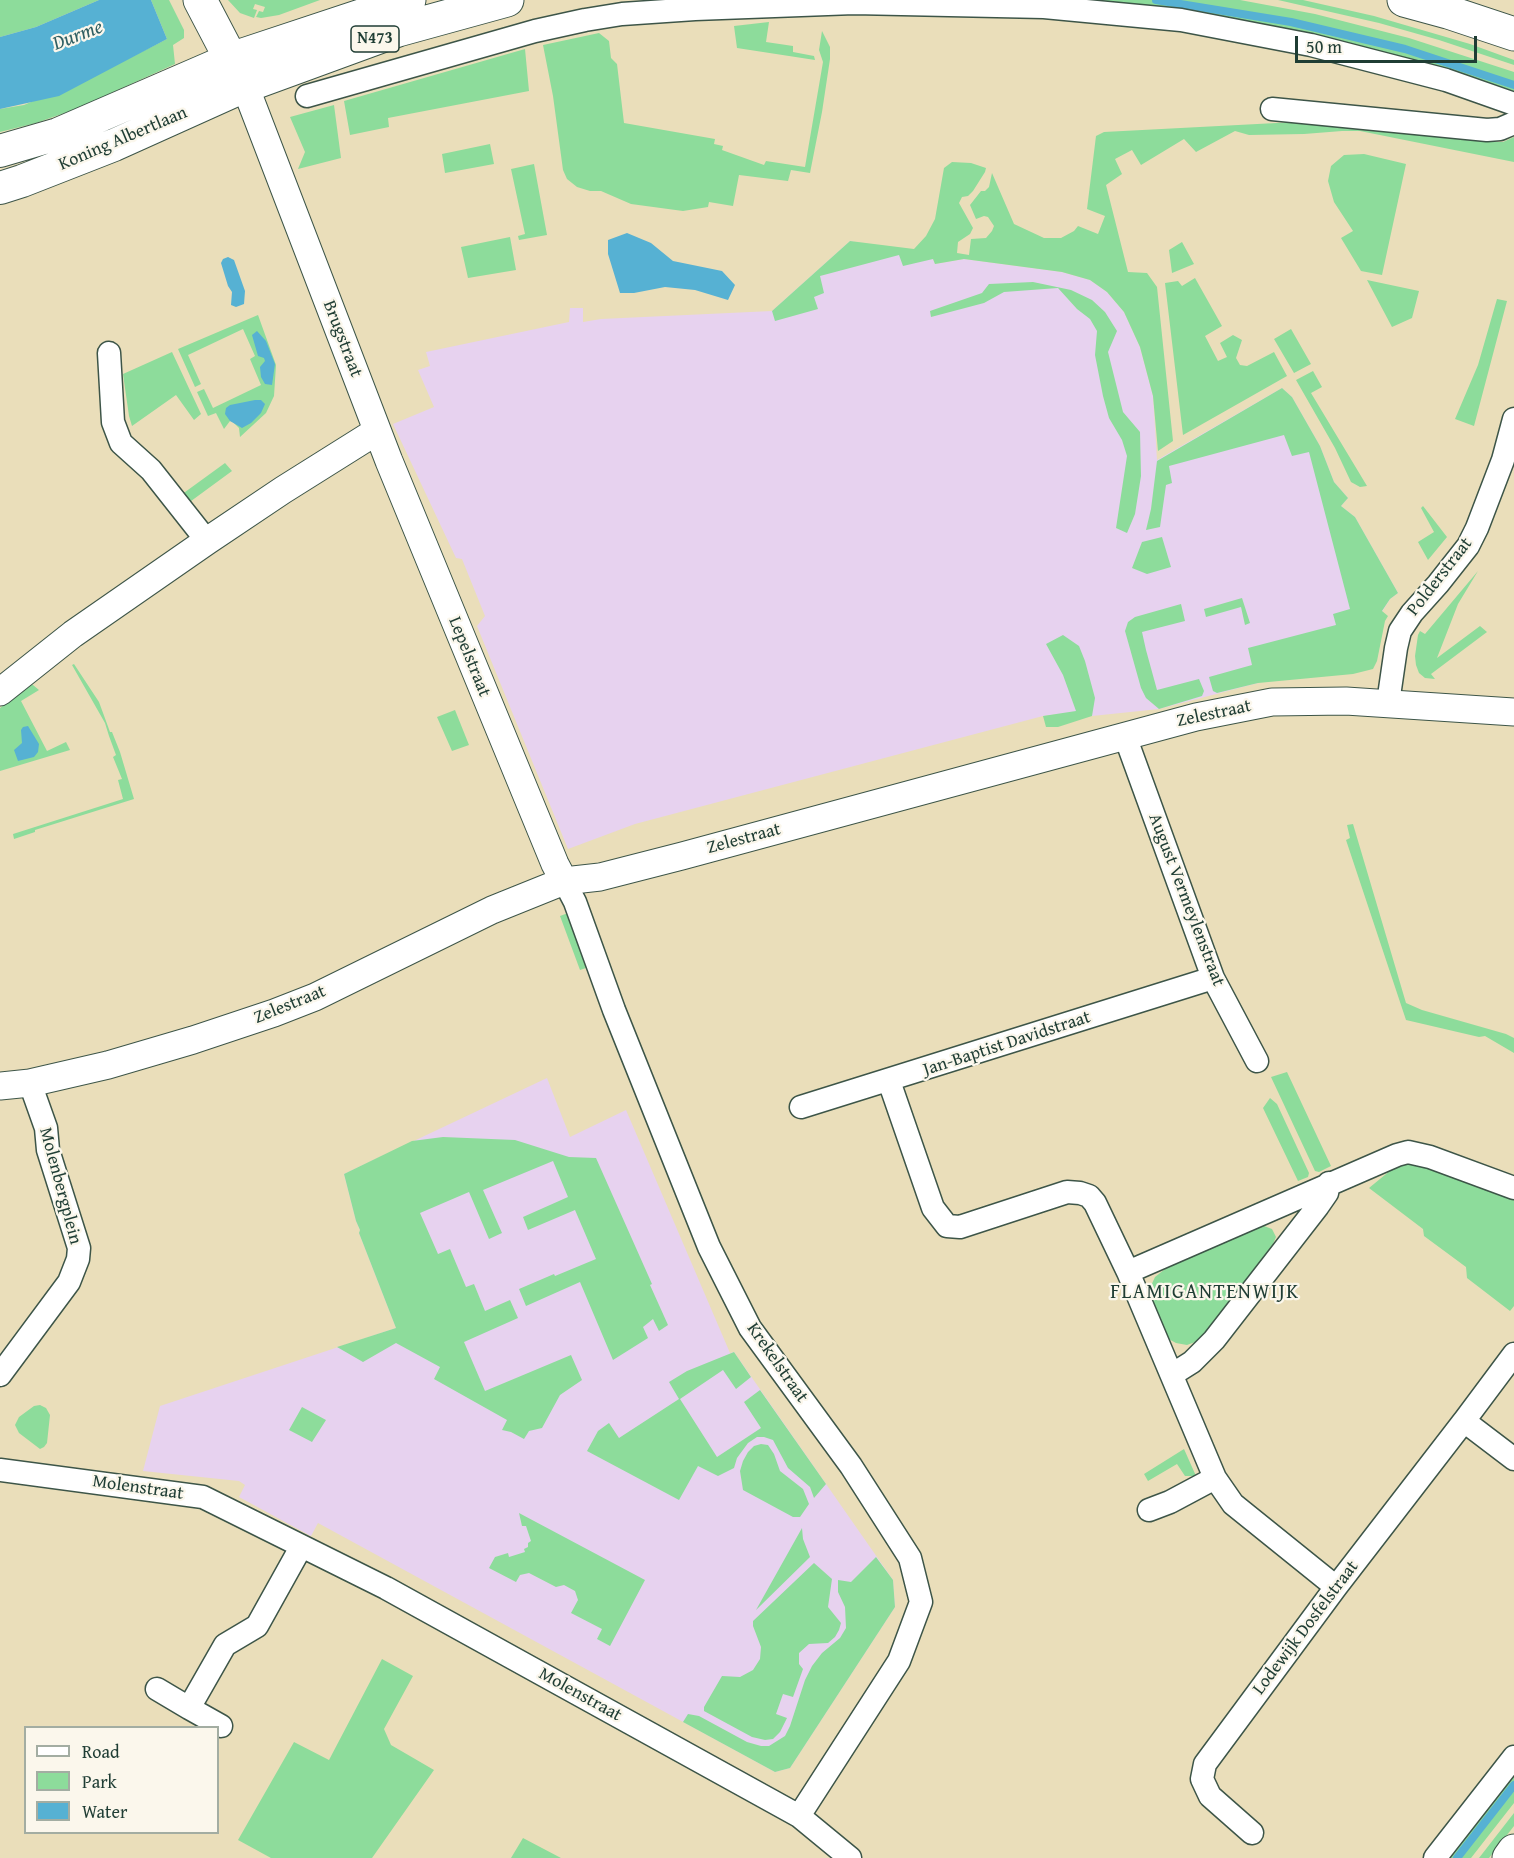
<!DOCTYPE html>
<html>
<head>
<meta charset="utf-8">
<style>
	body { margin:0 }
	#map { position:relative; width:1514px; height:1858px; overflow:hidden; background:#eadeba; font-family:"Gentium Book Plus",serif }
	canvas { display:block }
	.legend { position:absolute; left:24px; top:1726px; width:195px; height:108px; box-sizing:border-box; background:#fbf7ec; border:2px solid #a3ada2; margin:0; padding:8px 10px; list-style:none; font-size:18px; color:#1f3d34 }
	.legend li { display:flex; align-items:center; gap:12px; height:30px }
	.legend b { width:30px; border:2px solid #a3ada2 }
	.scale { position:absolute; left:1295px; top:36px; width:182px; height:27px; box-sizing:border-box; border:3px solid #1f3d34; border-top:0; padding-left:8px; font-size:18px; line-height:21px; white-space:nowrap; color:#1f3d34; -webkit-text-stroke:4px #fbf7ec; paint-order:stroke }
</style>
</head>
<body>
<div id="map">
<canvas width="1514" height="1858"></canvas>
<ul class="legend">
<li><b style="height:8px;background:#fff"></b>Road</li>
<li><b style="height:16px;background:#8ddc9b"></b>Park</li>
<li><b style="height:16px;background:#56b1d3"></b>Water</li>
</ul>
<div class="scale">50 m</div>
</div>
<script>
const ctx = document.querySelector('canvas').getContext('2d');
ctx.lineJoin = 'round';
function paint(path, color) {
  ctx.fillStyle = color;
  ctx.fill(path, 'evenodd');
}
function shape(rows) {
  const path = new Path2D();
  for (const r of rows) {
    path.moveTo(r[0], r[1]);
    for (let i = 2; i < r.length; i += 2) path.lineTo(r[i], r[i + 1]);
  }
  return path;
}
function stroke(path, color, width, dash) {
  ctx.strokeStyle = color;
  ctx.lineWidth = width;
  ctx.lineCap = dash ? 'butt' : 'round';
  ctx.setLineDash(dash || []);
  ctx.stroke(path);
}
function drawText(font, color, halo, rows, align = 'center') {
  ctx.font = font + ' "Gentium Book Plus",serif';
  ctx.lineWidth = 4.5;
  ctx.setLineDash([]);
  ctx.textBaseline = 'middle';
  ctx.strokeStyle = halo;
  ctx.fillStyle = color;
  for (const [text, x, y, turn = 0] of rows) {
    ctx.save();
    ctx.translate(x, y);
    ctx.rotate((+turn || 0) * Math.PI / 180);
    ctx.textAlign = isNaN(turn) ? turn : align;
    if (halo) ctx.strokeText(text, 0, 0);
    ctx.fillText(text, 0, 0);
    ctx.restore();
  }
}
paint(shape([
	[850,241,933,259,935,264,964,259,1062,272,1090,280,1107,292,1124,312,1140,347,1153,396,1157,460,1282,388,1292,397,1320,446,1334,482,1348,498,1341,506,1355,517,1398,593,1390,599,1382,612,1258,683,1159,709,1092,716,1076,712,1043,716,635,824,568,849,477,626,485,616,462,559,456,558,393,424,434,407,418,370,430,366,426,352,569,322,570,308,583,308,583,322,601,319,772,311],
	[547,1078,570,1137,626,1110,730,1353,734,1352,893,1580,895,1607,790,1768,775,1772,318,1523,311,1536,285,1522,239,1497,245,1485,239,1481,143,1471,160,1406,396,1328,359,1233,360,1230,356,1221,344,1174]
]), '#e7d2ef');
paint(shape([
	[0,0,99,0,36,27,0,37],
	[151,0,169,0,184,30,184,38,173,45,175,64,76,109,36,123,0,132,0,109,24,105,106,70,167,39],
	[228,0,320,0,279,15,261,18,256,17,259,11,263,12,265,7,255,4,253,9,257,10,254,18,240,13],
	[1066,0,1240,0,1315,14,1409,38,1514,72,1514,97],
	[1278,0,1303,0,1374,16,1470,44,1514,60,1514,65,1439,40,1379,23],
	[769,22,766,42,793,46,793,52,814,56,815,60,737,48,734,26],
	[822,31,830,47,830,59,822,112,810,173,791,170,788,181,739,175,733,206,709,202,708,207,683,211,631,204,601,191,590,191,577,187,567,179,563,170,553,96,543,45,599,33,609,41,611,58,617,64,624,123,715,139,714,144,723,146,722,150,764,165,766,161,805,167,823,62,819,50],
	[525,49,529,91,388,118,389,127,350,135,344,101],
	[334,105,341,158,298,169,305,152,290,117],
	[1334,120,1480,139,1493,142,1503,142,1514,137,1514,162,1360,131,1342,131,1304,134,1249,135,1235,131,1196,152,1184,139,1141,165,1132,150,1115,159,1122,174,1106,185,1128,272,1147,273,1157,287,1173,441,1158,451,1153,396,1140,347,1124,312,1107,292,1090,280,1062,272,964,259,935,264,933,259,903,266,899,255,820,276,824,293,814,297,818,309,775,321,772,311,850,241,914,249,926,236,935,219,944,168,952,162,971,163,986,168,985,172,973,191,968,196,962,197,959,203,973,228,970,234,958,242,957,253,969,255,971,239,986,238,992,231,994,226,988,217,984,216,976,219,970,205,981,191,985,191,989,187,992,173,1014,224,1044,238,1061,238,1074,231,1078,226,1098,234,1105,216,1087,209,1096,136,1104,132],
	[490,144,494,164,445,173,442,154],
	[1364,154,1406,164,1382,275,1361,271,1341,238,1353,231,1334,202,1328,181,1331,166,1344,155],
	[534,164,547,235,519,240,518,236,525,234,511,169],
	[510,237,516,270,468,278,461,247],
	[1182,242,1194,264,1172,273,1169,250],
	[1195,278,1222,326,1205,336,1218,361,1227,357,1220,343,1233,335,1242,340,1236,358,1240,365,1247,366,1274,352,1287,376,1183,435,1165,283,1178,281,1182,286],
	[1367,280,1419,291,1412,318,1392,327],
	[1033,282,1071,290,1092,300,1105,312,1117,331,1108,352,1123,412,1140,432,1141,476,1135,514,1127,533,1116,528,1127,456,1122,440,1109,418,1103,396,1095,355,1097,331,1090,319,1077,309,1058,288,1004,292,984,303,931,317,930,311,982,293,989,284],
	[1497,299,1507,301,1474,426,1455,419,1478,365],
	[258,315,276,365,274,396,266,413,240,437,239,428,233,422,230,421,224,429,216,413,208,416,197,392,204,389,213,408,261,385,250,359,255,356,243,329,188,355,201,384,195,387,178,349],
	[1291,329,1311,364,1294,373,1274,339],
	[172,352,201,414,194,420,176,395,132,426,129,416,123,374],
	[1313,371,1322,387,1311,393,1367,486,1360,487,1351,482,1335,448,1296,380],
	[1282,388,1292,397,1320,446,1334,482,1348,498,1341,506,1355,517,1398,593,1390,599,1382,611,1388,616,1385,621,1377,661,1373,669,1353,674,1258,683,1217,693,1213,691,1209,677,1252,665,1248,648,1336,625,1333,614,1350,609,1309,452,1292,456,1284,435,1169,466,1172,483,1166,485,1160,527,1146,530,1151,509,1157,461],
	[225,463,232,471,187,504,181,495],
	[1423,506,1447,537,1428,560,1418,542,1434,532,1421,508],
	[1162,537,1171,567,1147,574,1132,568,1142,542],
	[1478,571,1458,604,1437,658,1480,626,1487,632,1431,674,1435,679,1425,678,1419,673,1416,665,1415,656,1418,635,1420,631,1425,634],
	[1242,598,1250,623,1245,625,1241,607,1206,617,1204,609],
	[1181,604,1185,621,1142,632,1146,650,1157,690,1199,679,1204,691,1202,696,1159,709,1146,698,1141,688,1125,631,1128,622,1135,617],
	[1063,635,1079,646,1085,661,1095,698,1092,716,1058,727,1046,727,1043,716,1076,711,1063,675,1046,644],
	[74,664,99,702,110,732,112,732,120,752,134,799,35,830,35,832,14,839,13,834,123,799,118,780,122,779,113,757,116,755,109,736,105,723,72,665],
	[28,684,33,685,39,690,21,701,47,751,66,742,70,750,0,771,0,708],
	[455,710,469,745,452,751,437,717],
	[1353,824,1406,1003,1422,1010,1506,1034,1514,1038,1514,1053,1485,1036,1479,1037,1406,1020,1346,840,1350,838,1347,825],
	[568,913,586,968,580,970,560,916],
	[1287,1072,1331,1166,1319,1172,1315,1171,1271,1077],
	[1270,1098,1277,1104,1309,1173,1308,1177,1298,1181,1263,1108],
	[443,1137,515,1140,569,1157,596,1158,652,1284,650,1285,668,1325,659,1331,653,1319,643,1327,648,1338,613,1360,580,1282,526,1306,519,1289,554,1274,555,1276,596,1259,575,1210,528,1230,523,1217,568,1197,553,1161,483,1190,502,1233,489,1239,469,1192,420,1213,438,1254,450,1249,466,1287,474,1284,485,1311,510,1300,518,1318,464,1342,485,1391,571,1355,582,1380,560,1395,542,1428,529,1431,524,1439,511,1432,502,1430,507,1420,434,1379,440,1367,396,1343,363,1362,337,1347,396,1328,359,1233,360,1230,356,1221,344,1174,412,1141],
	[1405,1163,1417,1163,1514,1199,1514,1306,1510,1311,1467,1278,1466,1267,1424,1236,1423,1229,1369,1188,1397,1165],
	[1264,1226,1272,1229,1276,1237,1273,1244,1206,1333,1198,1341,1187,1345,1176,1343,1165,1337,1149,1300,1150,1288,1155,1277,1165,1269,1253,1228],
	[734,1352,751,1377,736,1389,723,1370,680,1399,717,1457,761,1428,744,1402,760,1390,826,1484,814,1498,810,1487,788,1468,773,1440,764,1437,757,1437,748,1443,737,1458,734,1468,718,1476,698,1466,679,1500,587,1451,598,1431,609,1423,619,1438,679,1399,669,1382,687,1371],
	[40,1405,46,1408,50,1415,47,1443,44,1447,40,1449,19,1433,15,1425,19,1417,34,1406],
	[302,1407,326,1420,312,1442,289,1430],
	[761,1444,768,1445,774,1454,780,1471,803,1489,809,1504,800,1517,793,1517,743,1490,740,1471,743,1461,748,1452,754,1446],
	[1184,1449,1196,1476,1185,1476,1177,1464,1148,1481,1144,1474],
	[519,1513,645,1580,610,1646,597,1639,602,1629,571,1613,578,1600,575,1591,564,1585,556,1587,529,1573,520,1575,516,1582,489,1568,495,1557,508,1553,509,1557,525,1552,524,1549,528,1547,528,1543,531,1541,526,1526,522,1526],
	[802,1528,803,1539,810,1557,756,1610],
	[876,1557,893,1580,895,1607,790,1768,775,1772,683,1722,688,1714,699,1716,747,1742,761,1746,769,1746,785,1736,790,1726,805,1680,812,1666,822,1653,840,1638,846,1628,845,1607,838,1592,838,1580,851,1582],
	[814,1563,832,1579,828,1607,841,1623,839,1630,835,1637,828,1643,809,1644,799,1653,799,1664,803,1669,793,1697,783,1694,776,1714,787,1718,780,1732,773,1739,765,1740,752,1737,704,1711,704,1707,722,1676,740,1677,753,1670,760,1659,761,1647,753,1626,753,1621],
	[382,1659,413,1676,384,1729,391,1745,434,1770,372,1858,271,1858,238,1840,294,1742,329,1760],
	[1514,1771,1514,1803,1471,1858,1446,1858],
	[1514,1813,1514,1826,1489,1858,1479,1858],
	[523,1838,561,1858,511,1858]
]), '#8ddc9b');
paint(shape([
	[99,0,151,0,167,39,59,96,0,109,0,37,36,27],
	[627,233,651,243,673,261,722,271,735,285,728,300,695,290,665,287,634,293,620,293,608,254,608,240],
	[228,257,234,260,245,291,244,304,236,307,231,305,232,292,228,286,221,263,223,259],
	[257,331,266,341,275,364,272,385,265,384,261,377,260,367,265,361,264,358,258,356,252,335],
	[255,400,261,400,265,404,261,413,251,423,242,428,230,421,225,414,226,408,230,405],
	[28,726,39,744,38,752,34,757,18,761,14,750,22,743,21,730,23,727]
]), '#56b1d3');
stroke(shape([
	[1156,0,1291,22,1405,49,1514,85],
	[1457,1858,1514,1785]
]), '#56b1d3', 8);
const minor = shape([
	[307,96,535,31,585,20,622,14,695,9,854,3,1044,7,1181,20,1311,45,1446,80,1514,104],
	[1272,109,1487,130,1500,129,1514,123],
	[109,353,113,422,121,443,151,470,207,541],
	[1388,703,1396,648,1400,631,1412,613,1438,584,1468,546,1477,528,1503,460,1514,419],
	[1125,736,1213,978,1257,1061],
	[564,881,575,902,614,1010,709,1247,750,1328,851,1466,910,1558,921,1602,899,1661,799,1816],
	[889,1081,933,1208,947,1226,960,1227,1067,1192,1080,1193,1089,1196,1095,1203,1128,1272,1215,1478,1233,1504,1336,1587],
	[801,1107,1213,978],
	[1128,1272,1397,1155,1408,1152,1430,1157,1514,1188],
	[1514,1354,1464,1421,1514,1459],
	[1173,1374,1192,1362,1214,1340,1318,1206,1327,1193,1329,1183],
	[0,1375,69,1282,78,1259,79,1248,48,1150,46,1128,30,1083],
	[0,1470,203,1497,386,1588,799,1816,850,1858],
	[1149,1510,1170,1502,1215,1478],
	[157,1689,189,1708,225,1645,257,1626,301,1547],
	[189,1708,221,1726],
	[1252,1833,1210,1796,1202,1779,1205,1764,1336,1587,1464,1421],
	[1435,1858,1514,1757]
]);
const tertiary = shape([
	[245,86,389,461,555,864,564,881],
	[0,692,73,634,207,541,283,490,377,431],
	[0,1086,30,1083,108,1065,193,1040,274,1013,315,997,492,910,564,881,600,877,682,856,1196,717,1272,702,1346,701,1514,712]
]);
const secondary = shape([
	[0,151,58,134,231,59],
	[0,188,22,181,114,145,245,86]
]);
const primary = shape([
	[200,0,245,86,398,30,507,0],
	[1404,0,1448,12,1514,34],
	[231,59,409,0],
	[1509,1858,1514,1851]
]);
stroke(minor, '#3d5548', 25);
stroke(tertiary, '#3d5548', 29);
stroke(secondary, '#3d5548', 34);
stroke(primary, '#3d5548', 35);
stroke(minor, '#fff', 22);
stroke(tertiary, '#fff', 27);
stroke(secondary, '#fff', 32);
stroke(primary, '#fff', 33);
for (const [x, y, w] of [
	[375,39,48]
]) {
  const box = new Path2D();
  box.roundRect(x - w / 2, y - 13, w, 26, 4.5);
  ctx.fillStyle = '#fbf7ec';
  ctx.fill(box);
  stroke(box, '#1f3d34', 1.5);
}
drawText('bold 16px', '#1f3d34', null, [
	["N473",375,39]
]);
drawText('18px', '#1f3d34', '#fbf7ec', [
	["Koning Albertlaan",123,139,-23],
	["Brugstraat",342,339,69],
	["Polderstraat",1440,577,-52],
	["Lepelstraat",469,657,68],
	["Zelestraat",1214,714,-12],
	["Zelestraat",744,839,-15],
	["August Vermeylenstraat",1186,900,69],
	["Zelestraat",290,1005,-22],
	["Jan-Baptist Davidstraat",1007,1044,-18],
	["Molenbergplein",60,1186,75],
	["Krekelstraat",777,1363,55],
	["Molenstraat",138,1488,8],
	["Lodewijk Dosfelstraat",1306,1628,-53],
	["Molenstraat",580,1695,29]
]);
drawText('italic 20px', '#306064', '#fbf7ec', [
	["Durme",78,36,-21]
]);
ctx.letterSpacing = '1.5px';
drawText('20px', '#1f3d34', '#fbf7ec', [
	["FLAMIGANTENWIJK",1205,1293]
]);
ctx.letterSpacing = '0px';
</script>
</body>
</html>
